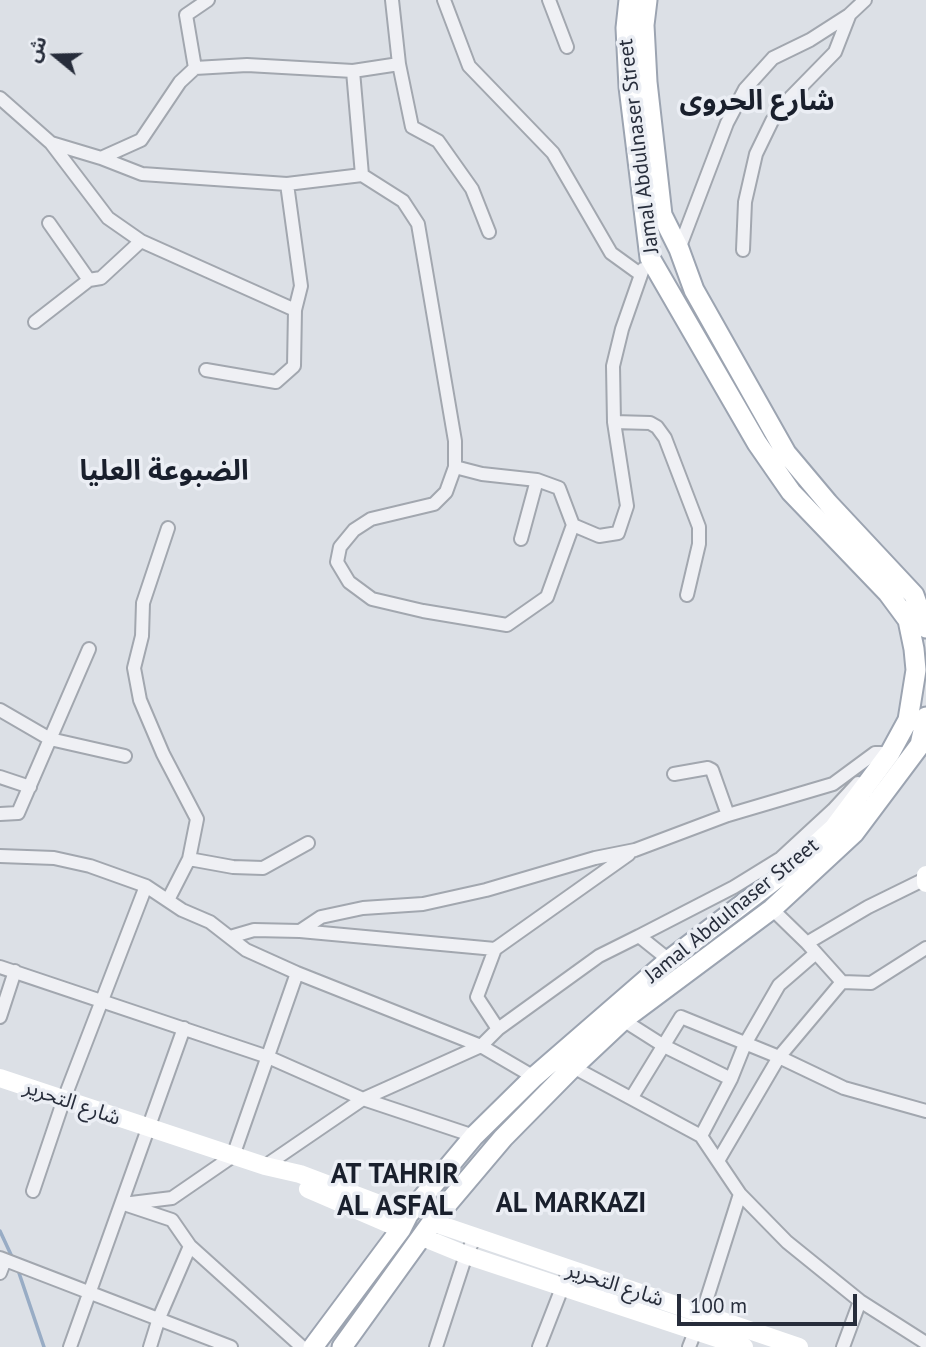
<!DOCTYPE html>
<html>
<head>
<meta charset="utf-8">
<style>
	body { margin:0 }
	#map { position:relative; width:926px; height:1347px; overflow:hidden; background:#dce0e6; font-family:"PT Sans","Noto Sans Arabic",sans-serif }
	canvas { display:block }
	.north { position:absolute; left:21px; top:21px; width:70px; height:70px; -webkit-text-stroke:5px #ebeef4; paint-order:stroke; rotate:289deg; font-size:19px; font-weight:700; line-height:28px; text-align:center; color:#272d3b }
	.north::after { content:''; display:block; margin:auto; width:24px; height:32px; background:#272d3b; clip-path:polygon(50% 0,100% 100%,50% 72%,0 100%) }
	.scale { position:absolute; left:677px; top:1294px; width:180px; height:32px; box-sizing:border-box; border:4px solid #272d3b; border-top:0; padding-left:9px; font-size:21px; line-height:24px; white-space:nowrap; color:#272d3b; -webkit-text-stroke:5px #ebeef4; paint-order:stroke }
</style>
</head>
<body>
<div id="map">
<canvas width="926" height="1347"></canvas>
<div class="north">ش</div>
<div class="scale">100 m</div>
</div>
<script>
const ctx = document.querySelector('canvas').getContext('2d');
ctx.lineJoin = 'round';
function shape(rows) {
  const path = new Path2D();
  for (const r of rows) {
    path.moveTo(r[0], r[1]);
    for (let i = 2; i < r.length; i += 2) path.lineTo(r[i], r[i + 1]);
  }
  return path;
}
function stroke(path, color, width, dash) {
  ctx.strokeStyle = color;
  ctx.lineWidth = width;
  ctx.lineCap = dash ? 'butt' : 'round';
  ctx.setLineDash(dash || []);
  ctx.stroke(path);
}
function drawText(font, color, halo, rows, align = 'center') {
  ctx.font = font + ' "PT Sans","Noto Sans Arabic",sans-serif';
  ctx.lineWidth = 7;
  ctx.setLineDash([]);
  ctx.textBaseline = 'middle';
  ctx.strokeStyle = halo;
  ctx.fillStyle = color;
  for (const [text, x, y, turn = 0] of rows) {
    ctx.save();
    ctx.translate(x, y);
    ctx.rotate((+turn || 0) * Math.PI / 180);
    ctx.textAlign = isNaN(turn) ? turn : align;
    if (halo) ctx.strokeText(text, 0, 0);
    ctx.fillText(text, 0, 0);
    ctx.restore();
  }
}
stroke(shape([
	[0,1231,13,1259],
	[18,1270,44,1347]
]), '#98acc5', 3.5);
const street = shape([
	[392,0,399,64,412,127,438,141,472,189,489,232],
	[444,0,469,66,553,153,611,253,640,274],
	[549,0,567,47],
	[195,68,186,15,208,0],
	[353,71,362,175],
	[0,98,51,143,101,158,142,174,287,184,362,175,403,201,418,224,455,441,455,467,446,492,434,504,371,519,354,530,340,547,337,562,349,582,372,599,423,611,507,625,547,597,573,525,559,488,537,480,482,474,455,467],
	[51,143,108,218,141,241,295,310],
	[101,158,141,140,180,82,195,68,247,65,353,71,399,64],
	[49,223,89,280,101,278,141,241],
	[679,249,727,123,745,89,773,58,810,40,849,15,865,0],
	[743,250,745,202,756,154,772,121,790,98,835,52,849,16],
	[35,322,89,280],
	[206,370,276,382,294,366,295,310,301,286,287,184],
	[614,422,650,423,657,427,665,438,699,527,699,544,687,595],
	[573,525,599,536,618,533,627,506,614,422,613,366,622,329,643,269],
	[521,539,537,480],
	[0,710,50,739,125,756],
	[674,774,708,768,712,770,728,815],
	[0,777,30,787],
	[0,814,18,813,89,649],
	[0,856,54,858,90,866,146,886,182,910,210,922,246,950,297,973,481,1046,534,1077],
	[189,859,233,867,263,868,308,843],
	[168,900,189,859,197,819,163,754,140,700,134,668,142,636,143,603,168,528],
	[772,909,807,943,842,982,871,983,926,948],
	[300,931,495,949],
	[639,936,734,887,781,858,833,810,858,783],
	[230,937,254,930,300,931,321,917,363,908,423,904,486,890,595,858,635,850,728,815,833,784,875,753,890,753],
	[807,943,868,907,925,879],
	[0,967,268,1057,363,1099,474,1136],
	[0,1017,15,971],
	[623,1020,664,1046,731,1079],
	[498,1029,477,997,495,949,629,854],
	[573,1067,701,1136,740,1194,787,1242,860,1301,926,1343],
	[632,1097,681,1017,779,1057,844,1088,926,1111],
	[701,1136,731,1079,745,1044,779,985,816,953],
	[718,1161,779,1057,842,982],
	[265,1166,363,1099,481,1046,498,1029,599,956,639,936,669,960],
	[33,1191,64,1099,146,886],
	[123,1204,172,1198,233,1156,297,973],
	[127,1205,172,1220,190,1246,302,1347],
	[0,1258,231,1347],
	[0,1273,5,1260],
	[70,1347,184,1028],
	[150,1347,159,1318,190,1246],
	[436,1347,466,1255,475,1237],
	[539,1347,569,1270],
	[689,1347,702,1314,740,1194],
	[843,1347,860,1301]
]);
const primary = shape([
	[647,0,644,25,647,82,662,215,679,249,694,290,786,453,828,503,914,595,926,628],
	[313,1347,401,1229,408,1215,474,1136,534,1077,669,960,788,870,834,828,890,753,908,720,916,670,914,649,908,620,888,593,791,492,757,443,650,258,629,87,626,28,629,0],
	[342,1347,432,1222,503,1138,573,1067,623,1020,772,909,854,833,920,745,926,717]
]);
stroke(street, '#a2a7af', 16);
stroke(primary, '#9ca4b1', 23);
stroke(street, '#eff0f4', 12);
stroke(shape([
	[926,875,926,883],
	[0,1078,265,1166,300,1174,408,1215],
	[308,1189,401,1229],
	[432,1222,799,1347],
	[422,1237,466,1255,744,1347]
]), '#fff', 18);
stroke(primary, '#fff', 19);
drawText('21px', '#272d3b', '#ebeef4', [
	["Jamal Abdulnaser Street",639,146,-97],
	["Jamal Abdulnaser Street",732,911,-39],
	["شارع التحرير",72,1103,19],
	["شارع التحرير",615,1285,18]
]);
drawText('bold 28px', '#191f2c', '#ebeef4', [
	["شارع الحروى",757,102],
	["الضبوعة العليا",164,472],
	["AT TAHRIR",395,1175],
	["AL ASFAL",395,1207],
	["AL MARKAZI",571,1204]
]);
</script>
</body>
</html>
